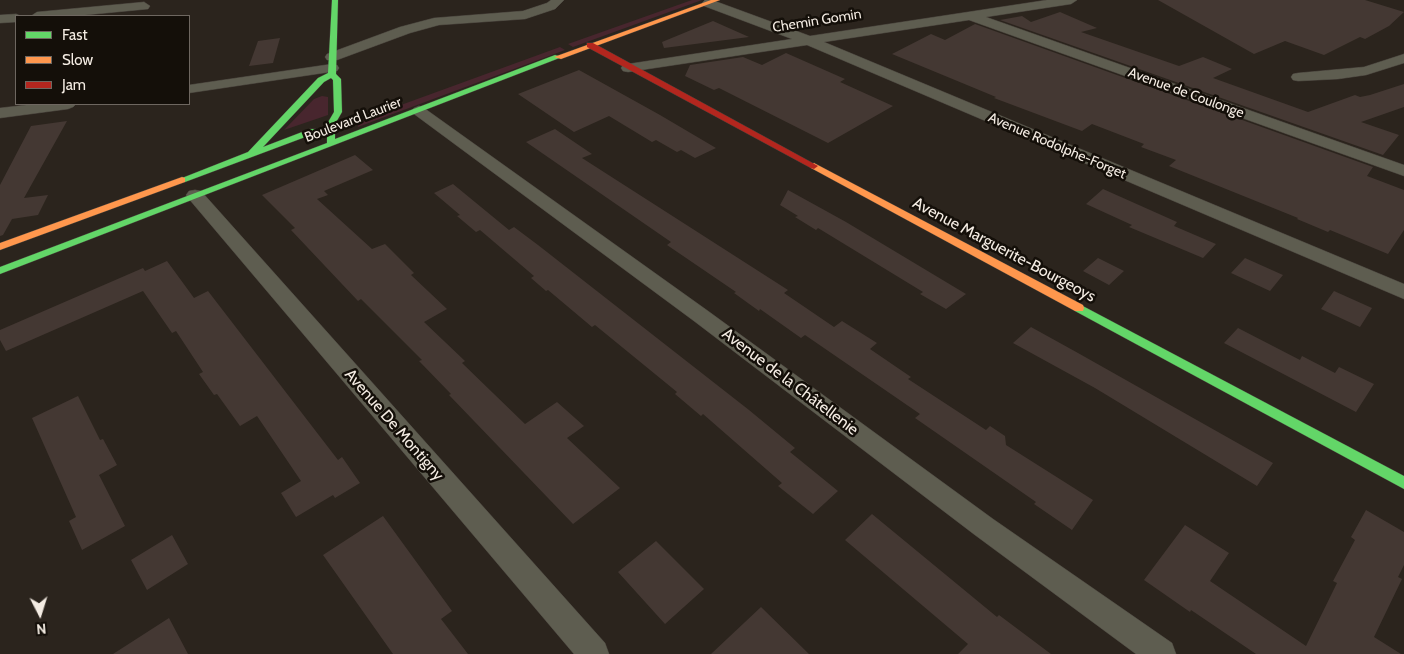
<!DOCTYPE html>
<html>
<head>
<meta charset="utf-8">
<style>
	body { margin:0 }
	#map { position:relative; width:1404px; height:654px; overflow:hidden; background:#2b241d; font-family:Cabin,sans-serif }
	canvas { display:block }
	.legend { position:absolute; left:15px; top:15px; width:175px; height:90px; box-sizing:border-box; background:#140f09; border:1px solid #6e6760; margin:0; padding:6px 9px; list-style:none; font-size:15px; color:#f4ece3 }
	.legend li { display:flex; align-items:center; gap:10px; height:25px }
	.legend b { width:25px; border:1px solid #6e6760 }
	.north { position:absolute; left:15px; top:589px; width:50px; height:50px; -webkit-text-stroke:4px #140f09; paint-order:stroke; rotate:175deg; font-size:14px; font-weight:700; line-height:20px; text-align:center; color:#f4ece3 }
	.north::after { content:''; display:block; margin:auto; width:18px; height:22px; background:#f4ece3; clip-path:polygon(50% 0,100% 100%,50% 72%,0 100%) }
</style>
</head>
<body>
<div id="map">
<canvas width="1404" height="654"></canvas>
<ul class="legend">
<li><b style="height:6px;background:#63d668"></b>Fast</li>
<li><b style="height:6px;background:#ff974d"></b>Slow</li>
<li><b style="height:6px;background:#b3261e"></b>Jam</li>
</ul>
<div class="north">N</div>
</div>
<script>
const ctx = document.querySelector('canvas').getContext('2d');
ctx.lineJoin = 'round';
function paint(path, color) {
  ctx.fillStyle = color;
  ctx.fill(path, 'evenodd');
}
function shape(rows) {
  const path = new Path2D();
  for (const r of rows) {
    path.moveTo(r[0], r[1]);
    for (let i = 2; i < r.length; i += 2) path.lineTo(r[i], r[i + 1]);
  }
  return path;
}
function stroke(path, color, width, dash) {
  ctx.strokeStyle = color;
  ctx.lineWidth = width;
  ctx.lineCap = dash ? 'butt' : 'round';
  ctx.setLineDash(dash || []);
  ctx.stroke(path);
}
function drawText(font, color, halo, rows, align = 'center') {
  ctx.font = font + ' Cabin,sans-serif';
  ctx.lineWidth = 5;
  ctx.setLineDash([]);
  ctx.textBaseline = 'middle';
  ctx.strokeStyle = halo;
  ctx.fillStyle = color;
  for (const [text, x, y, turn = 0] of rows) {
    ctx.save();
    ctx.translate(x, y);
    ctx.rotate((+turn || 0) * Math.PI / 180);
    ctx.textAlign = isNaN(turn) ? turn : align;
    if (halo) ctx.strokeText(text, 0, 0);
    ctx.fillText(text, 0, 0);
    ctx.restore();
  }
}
paint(shape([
	[692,0,702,0,573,47,568,44],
	[560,47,565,50,358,127,357,121],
	[322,96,328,97,328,115,284,130,314,99]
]), '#48262e');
paint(shape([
	[1158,0,1365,0,1404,12,1389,26,1365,39,1360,37,1324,55,1285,41,1254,54],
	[1060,12,1097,28,1081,32,1179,66,1203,57,1232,69,1213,78,1308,112,1355,95,1360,97,1370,95,1404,84,1404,107,1361,122,1399,135,1383,155,1000,20,1022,16,1031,22],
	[713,21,749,37,664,48,662,42],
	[975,24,1373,167,1367,176,1404,190,1404,230,1388,254,1330,230,1328,232,1297,219,1298,218,1169,166,1176,160,1141,147,1144,144,1092,124,1082,131,994,98,996,97,892,54,931,34,945,40],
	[280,38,273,63,249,66,258,41],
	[786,53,845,79,840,82,893,106,828,143,719,88,714,90,685,76,690,65,743,57,762,65],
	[579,70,660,115,716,148,695,158,681,150,677,152,656,140,652,142,609,116,574,132,518,94],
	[67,121,24,198,48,195,38,215,12,219,3,235,0,236,0,185,31,126],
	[555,129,592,154,582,158,788,290,784,293,834,327,842,321,877,343,870,349,911,377,908,379,986,430,990,426,1005,436,1006,445,1093,500,1072,530,1034,504,1036,502,915,418,920,414,805,335,801,338,760,309,759,311,734,293,736,292,667,245,671,242,526,142],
	[355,155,373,170,324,191,328,195,317,199,372,249,385,244,414,273,411,275,447,309,424,322,465,361,462,363,525,424,557,402,584,426,567,438,620,488,573,524,449,395,451,394,419,361,422,360,361,299,358,301,291,230,295,228,262,195],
	[453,184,509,230,514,227,538,245,749,410,795,448,790,452,838,491,813,514,778,486,782,483,703,414,701,416,675,394,677,392,595,325,592,327,548,290,546,291,531,278,534,276,480,230,476,232,457,216,460,215,434,193],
	[1103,189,1177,222,1174,226,1216,244,1203,258,1129,227,1132,225,1086,204],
	[788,190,846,222,966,294,946,309,920,294,923,292,818,228,816,230,795,217,798,216,780,205],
	[1098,258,1124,271,1109,285,1083,271],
	[1245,258,1283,275,1270,291,1231,273],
	[167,261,194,298,208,291,338,460,342,457,360,483,335,498,333,495,296,517,281,493,301,481,257,416,240,426,217,394,214,395,199,374,203,372,176,331,172,333,143,291,6,351,0,340,0,330,143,268,145,271],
	[1334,291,1372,308,1360,327,1321,309],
	[1031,327,1078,353,1273,463,1257,486,1095,388,1013,343],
	[1238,328,1300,360,1302,356,1335,373,1339,367,1374,384,1356,412,1224,343],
	[78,396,100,440,103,439,117,465,99,475,125,526,82,550,69,521,76,517,32,418],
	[1366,510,1404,532,1404,565,1398,577,1402,579,1374,637,1401,654,1256,654,1191,610,1190,612,1144,580,1185,525,1229,553,1210,581,1306,646,1337,583,1333,581,1355,540,1351,537],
	[872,514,997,617,999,615,1051,654,958,654,968,644,845,540],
	[383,516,452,611,441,619,468,654,393,654,323,555],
	[172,535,188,564,147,590,131,560],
	[656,541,704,589,665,624,618,572],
	[761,607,809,654,711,654],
	[169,618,188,654,113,654]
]), '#443833');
const street = shape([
	[551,0,564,0,555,9,525,19,439,25,410,33,337,60,327,60,325,57,327,54,400,27,434,18,523,11,547,3,551,0],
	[705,0,712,0,810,36,1047,0,1077,0,1071,4,986,17,1404,165,1404,176,969,20,824,42,1404,284,1404,299,807,45,628,72,623,71,621,68,623,65,628,64,792,39,704,6,702,3,705,0],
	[144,2,150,6,148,9,75,16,31,16,37,12,144,2],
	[16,14,21,16,16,16,16,22,0,23,0,15,16,14],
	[1404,54,1404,63,1366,75,1338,79,1298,81,1293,80,1291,77,1293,74,1298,73,1364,67,1404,54],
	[332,64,337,65,339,68,337,71,189,93,189,85,332,64],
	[35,104,76,104,73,107,68,109,0,118,0,108,35,104],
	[419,106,424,108,708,311,993,519,1172,643,1176,654,1136,654,975,535,694,321,414,114,411,111,414,108,419,106],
	[195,190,201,191,605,643,609,654,574,654,189,199,186,195,189,191,195,190]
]);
const fast = shape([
	[332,0,338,0,336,74,341,79,342,112,335,124,335,139,555,55,562,57,0,274,0,267,327,143,327,124,334,112,333,80,331,78,324,82,263,147,310,129,316,129,316,133,185,182,179,182,177,180,248,152,318,78,328,73,332,0],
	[1079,304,1404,476,1404,489,1075,311,1074,308,1075,305,1079,304]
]);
const slow = shape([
	[711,0,720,0,561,59,554,57,711,0],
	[814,163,1083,305,1084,308,1083,311,1075,311,811,168,810,166,814,163],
	[182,177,185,178,185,182,0,250,0,243,182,177]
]);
const jam = shape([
	[587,43,593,43,818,166,814,169,811,168,587,47,587,43]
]);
stroke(street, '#46403a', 1);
stroke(fast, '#46403a', 1);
stroke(slow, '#46403a', 1);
stroke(jam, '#46403a', 1);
paint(street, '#5e5d50');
paint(fast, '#63d668');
paint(slow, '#ff974d');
paint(jam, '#b3261e');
drawText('14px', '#f4ece3', '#140f09', [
	["Chemin Gomin",817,21,-9],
	["Avenue de Coulonge",1186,93,20],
	["Boulevard Laurier",353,120,-21],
	["Avenue Rodolphe-Forget",1057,146,23]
]);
drawText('16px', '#f4ece3', '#140f09', [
	["Avenue Marguerite-Bourgeoys",1004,250,28],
	["Avenue de la Châtellenie",790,382,37],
	["Avenue De Montigny",394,425,49]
]);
</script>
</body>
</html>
